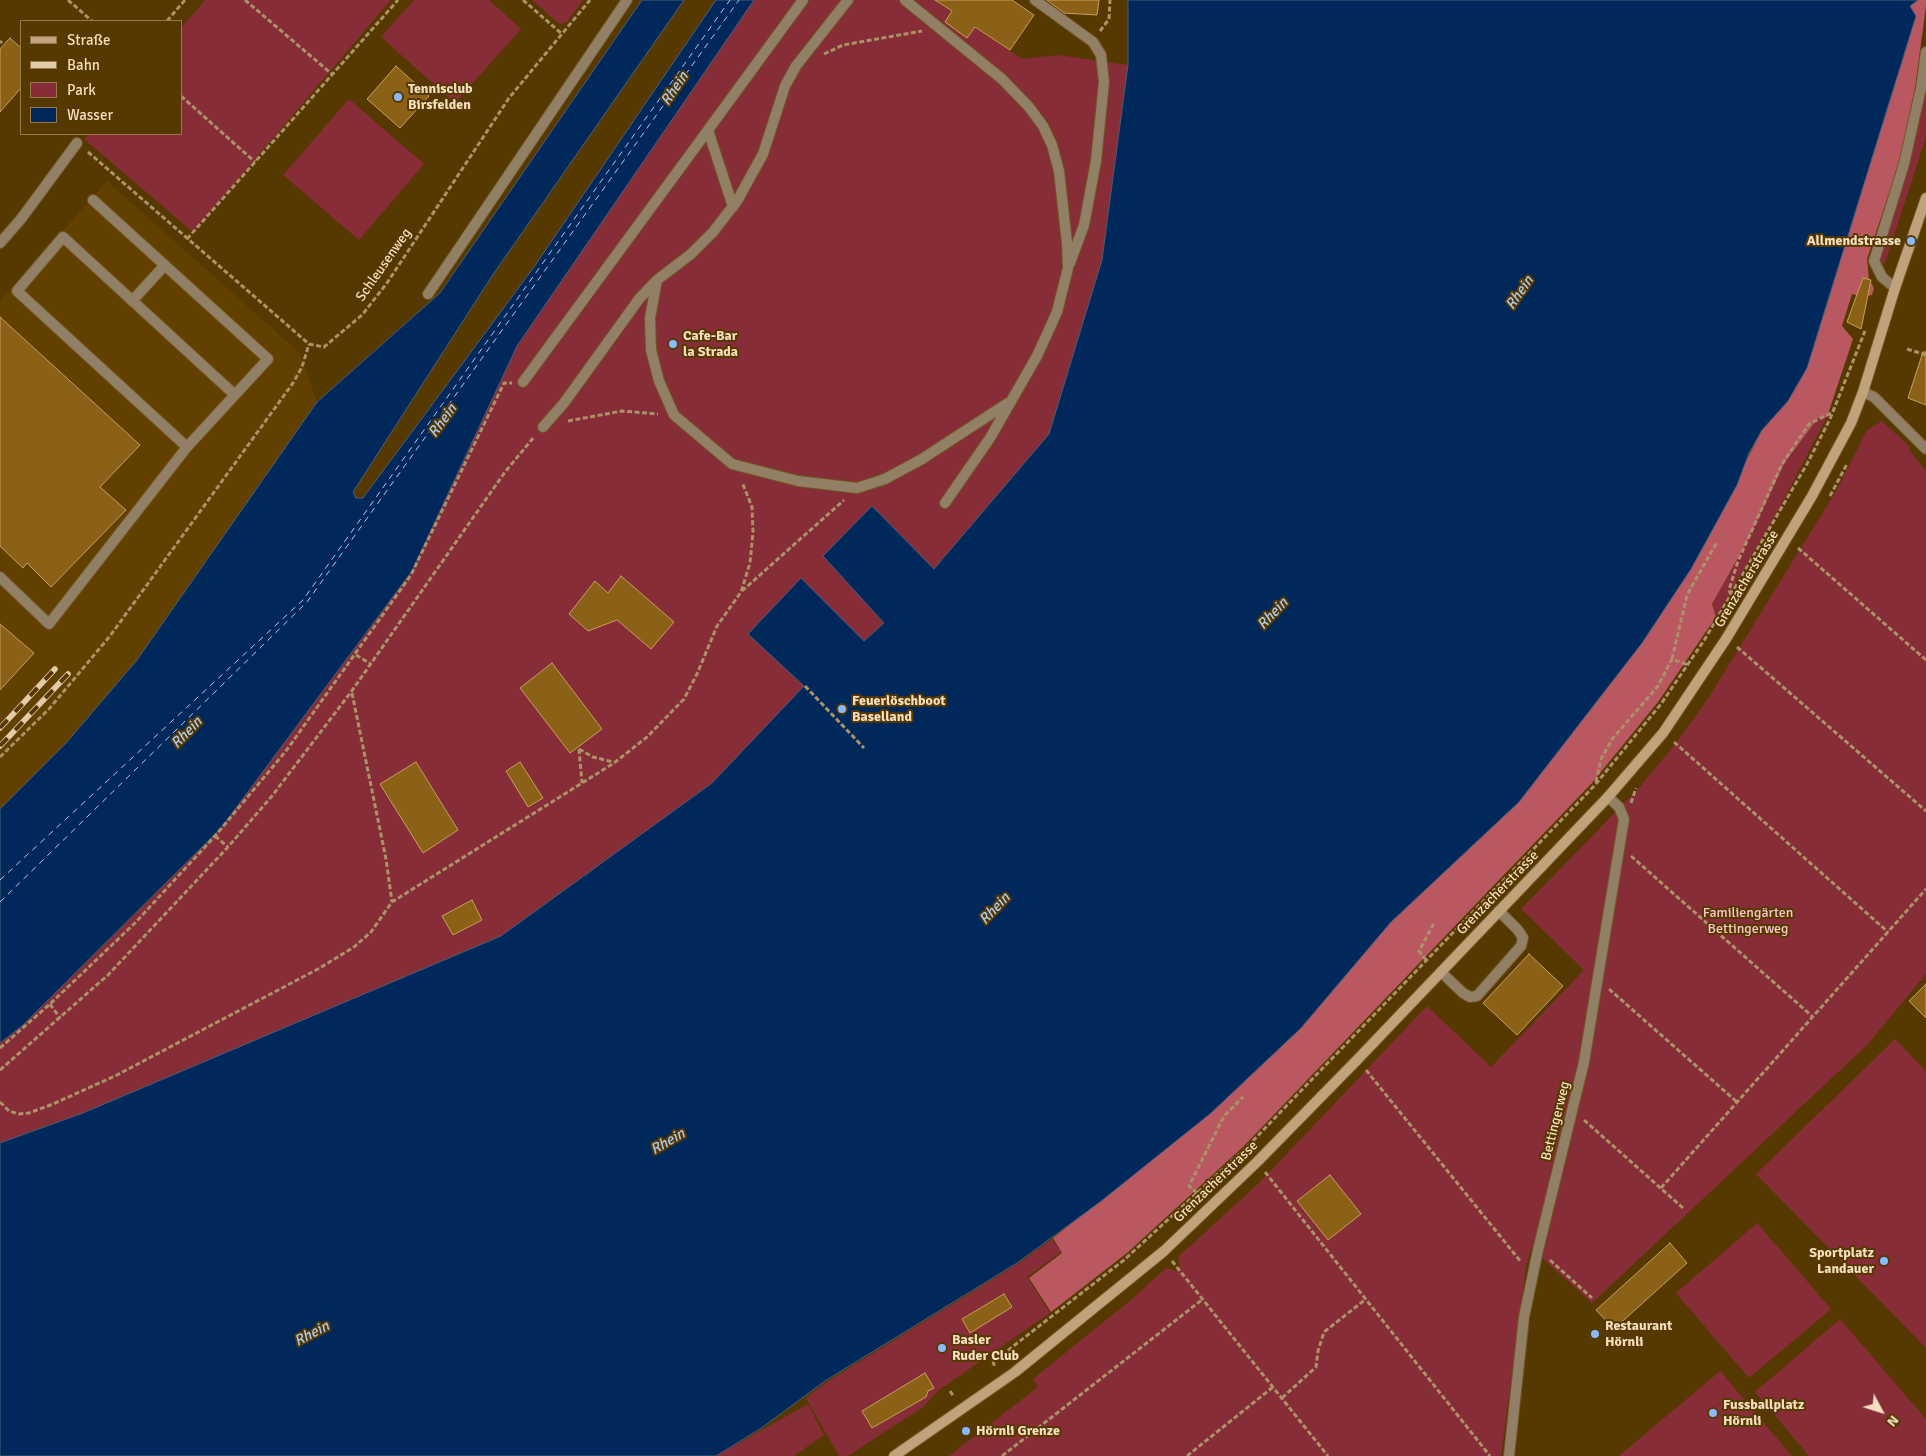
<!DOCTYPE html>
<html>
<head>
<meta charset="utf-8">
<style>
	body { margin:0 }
	#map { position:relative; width:1926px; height:1456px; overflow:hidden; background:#563900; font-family:Signika,sans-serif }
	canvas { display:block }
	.legend { position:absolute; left:20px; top:20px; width:162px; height:115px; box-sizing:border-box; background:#563900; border:1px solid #957b4c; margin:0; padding:6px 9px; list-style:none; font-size:15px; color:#f4debf }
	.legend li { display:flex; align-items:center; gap:10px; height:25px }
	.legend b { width:25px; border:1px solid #957b4c }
	.north { position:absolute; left:1856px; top:1386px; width:50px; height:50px; -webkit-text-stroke:4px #563900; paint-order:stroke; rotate:130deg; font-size:14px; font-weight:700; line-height:20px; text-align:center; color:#f4debf }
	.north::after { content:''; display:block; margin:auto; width:18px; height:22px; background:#f4debf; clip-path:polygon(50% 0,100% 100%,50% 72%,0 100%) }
</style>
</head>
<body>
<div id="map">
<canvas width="1926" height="1456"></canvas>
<ul class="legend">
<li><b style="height:6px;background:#c0a37a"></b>Straße</li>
<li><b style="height:6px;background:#e2cba9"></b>Bahn</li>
<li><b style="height:14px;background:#862d38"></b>Park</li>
<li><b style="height:14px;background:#00285b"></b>Wasser</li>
</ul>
<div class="north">N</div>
</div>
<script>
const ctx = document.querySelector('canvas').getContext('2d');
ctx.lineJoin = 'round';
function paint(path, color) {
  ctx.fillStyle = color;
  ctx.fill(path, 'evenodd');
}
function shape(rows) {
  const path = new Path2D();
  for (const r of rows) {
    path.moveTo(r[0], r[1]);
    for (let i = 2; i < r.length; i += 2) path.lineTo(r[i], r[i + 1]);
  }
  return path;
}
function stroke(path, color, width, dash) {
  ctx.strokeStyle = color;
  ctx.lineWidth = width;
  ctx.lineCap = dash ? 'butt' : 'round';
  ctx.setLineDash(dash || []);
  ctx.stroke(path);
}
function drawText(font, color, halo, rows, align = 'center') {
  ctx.font = font + ' Signika,sans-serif';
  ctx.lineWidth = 4;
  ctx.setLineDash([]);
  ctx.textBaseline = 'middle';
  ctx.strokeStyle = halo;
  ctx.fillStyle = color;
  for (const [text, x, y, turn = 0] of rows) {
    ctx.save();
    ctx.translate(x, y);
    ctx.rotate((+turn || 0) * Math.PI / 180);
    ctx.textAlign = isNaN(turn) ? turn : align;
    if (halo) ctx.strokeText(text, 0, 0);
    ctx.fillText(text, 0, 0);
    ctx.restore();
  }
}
paint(shape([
	[107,181,300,353,317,402,137,660,67,742,0,809,0,301]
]), '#614000');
paint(shape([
	[205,0,391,0,193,232,84,139,89,134,181,134,181,28],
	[414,0,489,0,521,29,455,103,381,37],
	[532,0,583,0,567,22,562,24,558,23],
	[753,0,934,0,1022,59,1058,55,1128,65,1102,260,1049,434,934,569,872,506,823,556,884,622,864,641,801,578,805,686,712,783,501,936,83,1113,0,1143,0,1043,23,1025,221,828,412,571,517,346],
	[1926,87,1926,137,1885,263,1882,264,1879,258,1910,162],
	[349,99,424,164,359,240,283,175],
	[1818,417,1827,417,1779,509,1716,617,1712,604,1749,538,1785,462],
	[1882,421,1911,448,1909,450,1926,471,1926,974,1867,1045,1592,1303,1531,1248,1526,1268,1501,1456,949,1456,1038,1387,1033,1379,1132,1299,1166,1268,1176,1271,1180,1266,1178,1257,1260,1182,1427,1006,1491,1067,1584,970,1521,909,1638,789,1680,738,1709,697,1836,491,1867,430],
	[1895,1039,1926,1071,1926,1348,1756,1174],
	[1757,1223,1831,1309,1749,1378,1676,1293],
	[1052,1239,1061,1252,1027,1277,1050,1313,939,1390,923,1407,848,1456,839,1456,806,1398,827,1382,1016,1265],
	[1840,1319,1926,1419,1926,1454,1924,1456,1809,1456,1755,1392],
	[1720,1371,1792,1456,1619,1456],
	[808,1404,824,1435,794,1456,716,1456]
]), '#862d38');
paint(shape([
	[1918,0,1926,0,1926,6,1915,88,1900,161,1867,259,1869,279,1874,288,1872,295,1863,297,1852,294,1842,326,1853,339,1827,417,1818,418,1785,462,1749,538,1712,604,1716,617,1658,702,1592,783,1243,1147,1127,1253,1051,1312,1029,1278,1062,1253,1053,1238,1211,1113,1301,1028,1391,922,1519,802,1642,643,1691,569,1762,430,1788,401,1807,368,1916,16,1909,6]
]), '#b95860');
const water = shape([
	[642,0,684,0,492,276,353,492,356,498,363,498,534,267,716,0,754,0,517,346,412,571,221,828,23,1025,0,1043,0,809,67,742,137,660,317,402,440,293,642,0],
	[1128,0,1918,0,1910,6,1916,16,1807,368,1788,401,1762,430,1749,453,1737,485,1691,569,1642,643,1519,802,1391,922,1301,1028,1211,1113,1100,1202,1017,1263,825,1381,760,1429,716,1456,0,1456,0,1143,83,1113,501,936,712,783,804,686,748,634,801,578,864,641,884,623,823,556,872,506,934,569,1049,434,1102,260,1128,65,1128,0]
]);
paint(water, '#00285b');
stroke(water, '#495f79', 1);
stroke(shape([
	[0,880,303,600,730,0],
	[0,902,307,602,739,0]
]), '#aecaf0', 1, [6, 5]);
const building = shape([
	[935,0,1012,0,1034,15,1010,50,975,27,967,38,945,22,952,11,935,0],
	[1047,0,1099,0,1097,15,1064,13,1047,0],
	[10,38,21,48,21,88,0,112,0,49,10,38],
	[396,66,429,96,400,128,367,99,396,66],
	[1863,278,1871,280,1861,329,1847,322,1863,278],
	[0,317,140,445,100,487,126,510,51,587,27,563,23,568,0,546,0,317],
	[1923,352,1926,352,1926,405,1908,398,1923,352],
	[621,576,674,622,651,649,617,620,588,631,569,614,595,581,608,593,621,576],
	[0,624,34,653,0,690,0,624],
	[552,663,602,729,570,753,520,688,552,663],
	[416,762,458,830,423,853,380,784,416,762],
	[520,762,543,798,528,807,506,771,520,762],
	[472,900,482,920,453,935,442,916,472,900],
	[1529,954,1563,986,1517,1035,1483,1003,1529,954],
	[1926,984,1926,1018,1909,1001,1926,984],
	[1330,1175,1361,1214,1328,1240,1297,1201,1330,1175],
	[1670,1243,1687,1263,1614,1329,1596,1310,1670,1243],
	[1004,1294,1012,1307,970,1333,962,1319,1004,1294],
	[925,1373,934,1388,928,1391,926,1397,872,1428,862,1411,925,1373]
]);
paint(building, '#8a6117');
stroke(building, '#c99e5f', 1);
const service = shape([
	[905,0,1002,79,1029,107,1043,126,1052,145,1059,171,1067,243,1068,268,1057,312,1037,356,990,438,945,503],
	[1035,0,1093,42,1101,55,1104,82,1096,161,1084,225,1070,263],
	[733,207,708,130,803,0],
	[0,243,21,219,77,143],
	[657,280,650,318,651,350,659,381,674,415,732,464,798,481,857,488,885,479,922,459,1008,403],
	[1895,288,1882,277,1874,261,1904,164,1921,88,1926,52],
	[428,294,627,0],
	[132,301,165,265],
	[523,382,708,130],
	[543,427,564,403,639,299,657,280,691,254,713,232,737,201,763,154,785,86,796,66,848,0],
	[187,447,17,291,63,237,235,395],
	[0,577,49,624,187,447,268,359,93,200],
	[1441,972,1463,993,1470,997,1477,996,1521,946,1523,938,1518,930,1499,911],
	[1509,1456,1524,1317,1538,1250,1584,1062,1624,819,1619,807,1608,797]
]);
const minor = shape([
	[1863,392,1874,397,1926,449]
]);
const secondary = shape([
	[894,1456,1015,1372,1164,1251,1257,1162,1357,1060,1608,797,1663,733,1726,639,1812,496,1851,423,1863,392,1895,288,1926,198]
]);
stroke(service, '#725722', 12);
stroke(minor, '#725722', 12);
stroke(secondary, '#725722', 12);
stroke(shape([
	[68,0,92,21],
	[245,0,333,75],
	[523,0,562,34],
	[167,21,185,0],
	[1100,31,1109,19,1110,0],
	[0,41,2,43],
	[824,54,843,45,922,31],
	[181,96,255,162],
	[88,152,309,344,324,347,362,315,387,283,509,98,590,0],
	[187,239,398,0],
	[1907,349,1926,355],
	[568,421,622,411,658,414],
	[1830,496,1847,464],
	[1798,548,1926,660],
	[742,591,844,500],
	[1731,595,1729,590,1738,561,1782,464,1809,424,1831,413],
	[1737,647,1926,811],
	[356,655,371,664],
	[1672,659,1687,595,1717,542],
	[805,686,864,748],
	[352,693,386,859,392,902],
	[1674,742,1888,932],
	[579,749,593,757,613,762],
	[579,749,582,783],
	[0,757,49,709,110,636,293,383,302,367,309,344],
	[1596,782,1601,759,1613,738,1658,686,1672,659,1688,665],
	[1631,803,1636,788],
	[215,836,228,847],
	[1631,856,1813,1017],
	[1426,960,1419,951,1434,923],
	[1609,989,1737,1102],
	[50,1004,60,1018],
	[0,1048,50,1004,135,923,215,836,286,751,411,575,504,383,512,383],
	[0,1070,108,975,228,847,272,796,351,692,505,472,534,437],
	[1366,1070,1521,1262],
	[0,1102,9,1111,19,1114,29,1113,53,1104,117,1075,318,969,354,947,371,932,392,902,614,763,647,737,684,699,697,674,717,626,741,592,750,563,753,532,752,507,742,482],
	[1584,1120,1683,1208],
	[1265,1172,1490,1456],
	[1661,1188,1926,889],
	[1197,1193,1189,1186,1224,1116,1243,1097],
	[1550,1260,1592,1298],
	[1172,1261,1328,1456],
	[1002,1355,1124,1260,1245,1149,1595,785,1661,704,1705,639,1807,464,1830,419,1865,331],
	[993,1361,995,1368],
	[950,1391,954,1397],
	[1282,1398,1316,1367,1318,1351,1324,1332,1366,1299],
	[966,1431,968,1434],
	[1002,1456,1203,1299],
	[1187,1456,1273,1387]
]), '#ac9268', 3, [5, 2.5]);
stroke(service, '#928066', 10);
stroke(minor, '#928066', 10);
stroke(secondary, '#c0a37a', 10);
const rail = shape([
	[0,728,55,669],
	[0,746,68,674]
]);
stroke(rail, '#e2cba9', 5.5);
stroke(rail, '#563900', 4, [11]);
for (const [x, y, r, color] of [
	[398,97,5,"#89bafc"],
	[1911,241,5,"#89bafc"],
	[673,344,5,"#89bafc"],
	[842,709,5,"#89bafc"],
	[1884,1261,5,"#89bafc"],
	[1595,1334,5,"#89bafc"],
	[942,1348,5,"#89bafc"],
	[1713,1413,5,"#89bafc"],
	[966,1431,5,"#89bafc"]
]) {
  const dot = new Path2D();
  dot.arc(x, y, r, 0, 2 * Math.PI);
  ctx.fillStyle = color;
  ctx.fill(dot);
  stroke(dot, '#563900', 2);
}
drawText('bold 14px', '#f4debf', '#563900', [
	["Tennisclub",408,89],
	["Birsfelden",408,105],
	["Allmendstrasse",1901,241,"right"],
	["Cafe-Bar",683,336],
	["la Strada",683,352],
	["Feuerlöschboot",852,701],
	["Baselland",852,717],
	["Sportplatz",1874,1253,"right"],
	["Landauer",1874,1269,"right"],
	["Restaurant",1605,1326],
	["Hörnli",1605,1342],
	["Basler",952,1340],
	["Ruder Club",952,1356],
	["Fussballplatz",1723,1405],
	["Hörnli",1723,1421],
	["Hörnli Grenze",976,1431]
], 'left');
drawText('14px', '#f4debf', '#563900', [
	["Schleusenweg",384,265,-55],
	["Grenzacherstrasse",1747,579,-59],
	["Grenzacherstrasse",1498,893,-46],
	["Bettingerweg",1556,1121,-76],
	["Grenzacherstrasse",1216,1182,-44]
]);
drawText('14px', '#fbc5c7', '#563900', [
	["Familiengärten",1748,913],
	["Bettingerweg",1748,929]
]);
drawText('italic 15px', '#aecaf0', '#563900', [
	["Rhein",675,89,-56],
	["Rhein",1520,293,-55],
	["Rhein",443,421,-54],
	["Rhein",1273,614,-47],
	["Rhein",187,733,-46],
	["Rhein",995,909,-47],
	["Rhein",668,1142,-30],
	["Rhein",312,1334,-28]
]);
</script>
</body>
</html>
